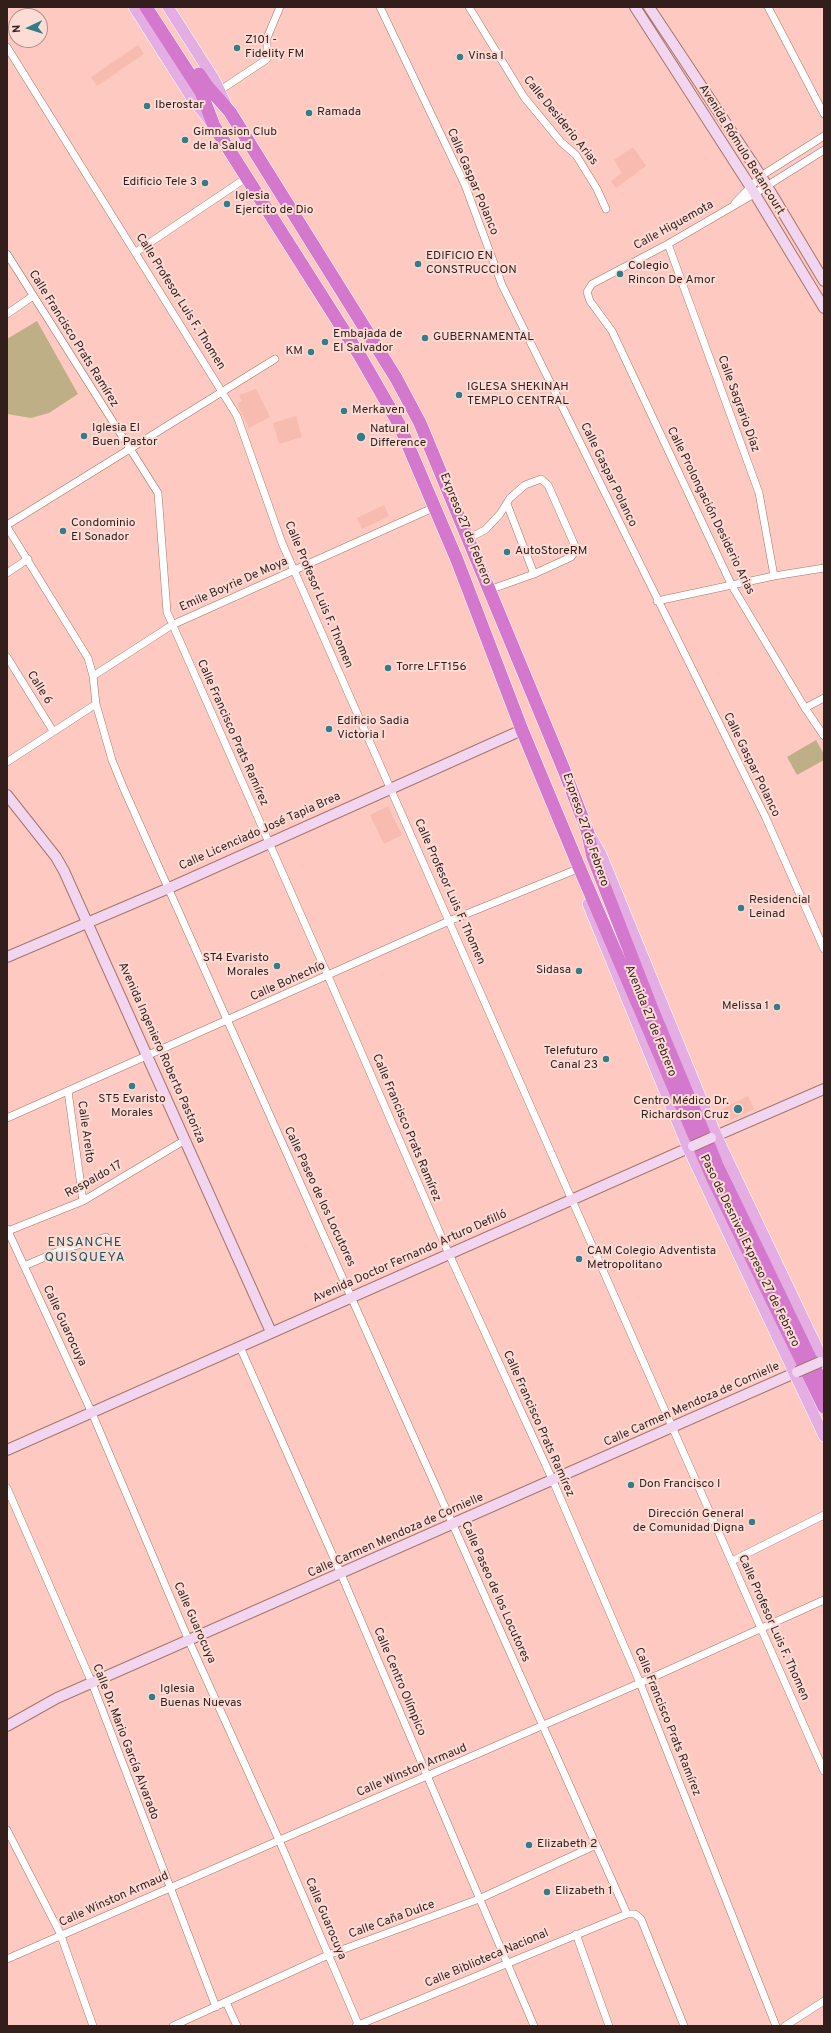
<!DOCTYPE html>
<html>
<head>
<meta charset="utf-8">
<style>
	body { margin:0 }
	#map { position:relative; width:831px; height:2033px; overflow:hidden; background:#fec9c0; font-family:Overpass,sans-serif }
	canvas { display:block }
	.frame { position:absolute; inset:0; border:8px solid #321f1c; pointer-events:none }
	.north { position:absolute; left:8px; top:8px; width:40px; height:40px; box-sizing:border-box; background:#fddcd6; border:1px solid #ac908c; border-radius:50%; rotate:266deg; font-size:11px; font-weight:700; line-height:16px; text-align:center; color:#321f1c }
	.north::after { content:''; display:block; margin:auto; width:14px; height:18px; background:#357c87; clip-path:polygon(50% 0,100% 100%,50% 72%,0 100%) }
</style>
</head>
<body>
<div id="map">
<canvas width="831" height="2033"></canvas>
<div class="frame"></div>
<div class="north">N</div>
</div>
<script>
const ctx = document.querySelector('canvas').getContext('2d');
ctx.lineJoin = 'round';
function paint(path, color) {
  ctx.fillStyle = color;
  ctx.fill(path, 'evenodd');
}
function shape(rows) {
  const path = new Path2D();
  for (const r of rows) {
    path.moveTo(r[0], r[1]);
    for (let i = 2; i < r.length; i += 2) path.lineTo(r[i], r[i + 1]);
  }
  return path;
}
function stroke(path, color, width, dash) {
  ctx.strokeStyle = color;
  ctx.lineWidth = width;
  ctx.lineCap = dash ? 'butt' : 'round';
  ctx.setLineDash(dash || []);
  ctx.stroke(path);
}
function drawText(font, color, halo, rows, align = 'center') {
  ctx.font = font + ' Overpass,sans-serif';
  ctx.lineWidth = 4;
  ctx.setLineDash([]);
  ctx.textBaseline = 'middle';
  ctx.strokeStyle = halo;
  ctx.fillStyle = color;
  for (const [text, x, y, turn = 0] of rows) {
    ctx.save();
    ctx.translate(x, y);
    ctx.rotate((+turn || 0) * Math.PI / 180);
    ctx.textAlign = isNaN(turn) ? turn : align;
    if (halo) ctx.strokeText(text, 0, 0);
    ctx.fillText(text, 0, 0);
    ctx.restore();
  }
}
paint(shape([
	[138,45,144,54,97,86,91,77],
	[633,147,646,166,616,188,611,181,622,173,614,160],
	[256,389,270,417,249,428,237,404,242,401,239,395],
	[296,416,302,437,279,444,273,423],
	[384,505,389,516,362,529,357,518],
	[388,806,402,835,384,844,370,815],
	[748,1096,754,1109,728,1121,722,1109]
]), '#f8bbb0');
paint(shape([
	[37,321,78,394,49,413,31,418,7,414,7,339],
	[816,740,824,754,824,760,797,775,787,757]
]), '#bfaf87');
const street = shape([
	[380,7,465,185,502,285,765,816,824,949],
	[469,7,524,97,561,142,576,155,597,189,606,209],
	[768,7,824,114],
	[7,47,237,416,282,543,824,1771],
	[219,91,267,59,267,38,280,7],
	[824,150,754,194,668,244,592,284,587,292,590,301,612,331,732,586,805,708,824,736],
	[735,203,761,176,824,136],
	[668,244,759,493,774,576],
	[136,252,246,178],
	[7,254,158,493,167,612,328,976,449,1254,553,1481,640,1683,776,2026],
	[7,314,33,296],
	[507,504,534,574],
	[7,525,275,359],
	[7,527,88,658,93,676,96,704,112,760,123,787,627,1914],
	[469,538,485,530,500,514,510,498,525,485,541,479,548,485,575,546,574,553,571,557,534,574,489,590],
	[7,573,28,559],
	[657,601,774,576,824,568],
	[7,657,53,731],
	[93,676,172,625,435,507],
	[805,708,824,698],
	[7,762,96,704],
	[68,1091,83,1201],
	[7,1118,449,921,580,868],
	[7,1229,92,1413,189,1641,279,1840,359,2026],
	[8,1231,83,1201,185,1140],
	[24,1266,64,1249,106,1237],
	[240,1347,341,1574,534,2026],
	[7,1488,92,1683,216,2007],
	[732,1561,824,1515],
	[7,1830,60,1933,93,2026],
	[576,1934,609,2026],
	[7,1959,640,1683,824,1600],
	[226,2002,237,2026],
	[173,2026,328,1955,479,1899,596,1845],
	[356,2026,627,1914,635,1914,641,1919,684,2026],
	[785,2026,824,2001]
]);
const secondary = shape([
	[635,7,750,186,824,308],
	[649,7,761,176,824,281],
	[7,795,56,857,64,871,271,1332],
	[7,957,169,888,522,730],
	[711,1138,824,1089],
	[7,1450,693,1146],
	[7,1726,57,1698,797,1372]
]);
const primary = shape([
	[134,7,193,100,210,121],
	[168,7,214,79,225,102],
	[590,835,601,854,716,1135,824,1362],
	[588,904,688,1148,824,1436]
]);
const highway = shape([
	[146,7,201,92,214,126,360,356,399,424,457,560,522,730,582,874,713,1179,824,1407],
	[199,74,207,86,230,112,396,378,420,423,564,770,587,830,593,857,652,1009,717,1165,824,1387]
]);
stroke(street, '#a5756d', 8);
stroke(secondary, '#a5756d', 12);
stroke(primary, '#fff', 12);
stroke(highway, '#fff', 14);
stroke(street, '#fff', 7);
stroke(secondary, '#f2d6f0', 10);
stroke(primary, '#e5aee2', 11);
stroke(highway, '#d478ce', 13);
const secondaryBridge = shape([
	[693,1146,711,1138],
	[797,1372,820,1362]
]);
stroke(secondaryBridge, '#a5756d', 12, []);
stroke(secondaryBridge, '#f2d6f0', 10);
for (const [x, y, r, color] of [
	[237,48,4,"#357c87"],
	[460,57,4,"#357c87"],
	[147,106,4,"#357c87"],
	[309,113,4,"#357c87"],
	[185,140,4,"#357c87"],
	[205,183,4,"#357c87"],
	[227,204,4,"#357c87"],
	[418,264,4,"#357c87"],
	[620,274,4,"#357c87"],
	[425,338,4,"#357c87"],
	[325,342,4,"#357c87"],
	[311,352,4,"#357c87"],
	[459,395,4,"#357c87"],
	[344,411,4,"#357c87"],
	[84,436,4,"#357c87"],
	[361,437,5,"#357c87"],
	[63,531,4,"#357c87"],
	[507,552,4,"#357c87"],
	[388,668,4,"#357c87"],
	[329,729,4,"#357c87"],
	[741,908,4,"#357c87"],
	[277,966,4,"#357c87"],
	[579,971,4,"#357c87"],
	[777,1007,4,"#357c87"],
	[606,1059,4,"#357c87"],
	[132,1086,4,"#357c87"],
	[738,1109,5,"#357c87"],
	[579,1259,4,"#357c87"],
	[631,1485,4,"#357c87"],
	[752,1522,4,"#357c87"],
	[152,1697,4,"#357c87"],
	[529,1845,4,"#357c87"],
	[547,1892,4,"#357c87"]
]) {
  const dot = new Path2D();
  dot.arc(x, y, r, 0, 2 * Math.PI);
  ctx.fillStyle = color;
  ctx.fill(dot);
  stroke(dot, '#fddcd6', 1.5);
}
drawText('12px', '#321f1c', '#fddcd6', [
	["Z101 -",245,41],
	["Fidelity FM",245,55],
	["Vinsa I",468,57],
	["Iberostar",155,106],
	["Ramada",317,113],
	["Gimnasion Club",193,133],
	["de la Salud",193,147],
	["Edificio Tele 3",197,183,"right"],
	["Iglesia",235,197],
	["Ejercito de Dio",235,211],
	["EDIFICIO EN",426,257],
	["CONSTRUCCION",426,271],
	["Colegio",628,267],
	["Rincon De Amor",628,281],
	["Embajada de",333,335],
	["El Salvador",333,349],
	["GUBERNAMENTAL",433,338],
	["KM",303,352,"right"],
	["IGLESA SHEKINAH",467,388],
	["TEMPLO CENTRAL",467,402],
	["Merkaven",352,411],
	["Iglesia El",92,429],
	["Buen Pastor",92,443],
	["Natural",370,430],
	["Difference",370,444],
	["Condominio",71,524],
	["El Sonador",71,538],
	["AutoStoreRM",515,552],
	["Torre LFT156",396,668],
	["Edificio Sadia",337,722],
	["Victoria I",337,736],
	["Residencial",749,901],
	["Leinad",749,915],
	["ST4 Evaristo",269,959,"right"],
	["Morales",269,973,"right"],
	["Sidasa",571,971,"right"],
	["Melissa 1",769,1007,"right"],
	["Telefuturo",598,1052,"right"],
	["Canal 23",598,1066,"right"],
	["ST5 Evaristo",132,1100,"center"],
	["Morales",132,1114,"center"],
	["Centro Médico Dr.",729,1102,"right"],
	["Richardson Cruz",729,1116,"right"],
	["CAM Colegio Adventista",587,1252],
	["Metropolitano",587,1266],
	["Don Francisco I",639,1485],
	["Dirección General",744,1515,"right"],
	["de Comunidad Digna",744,1529,"right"],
	["Iglesia",160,1690],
	["Buenas Nuevas",160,1704],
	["Elizabeth 2",537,1845],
	["Elizabeth 1",555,1892]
], 'left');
drawText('12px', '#321f1c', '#fddcd6', [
	["Calle Desiderio Arias",560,121,51],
	["Avenida Rómulo Betancourt",741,150,58],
	["Calle Gaspar Polanco",472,182,67],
	["Calle Higuemota",674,226,-29],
	["Calle Profesor Luis F. Thomen",180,302,58],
	["Calle Francisco Prats Ramírez",73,339,58],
	["Calle Sagrario Díaz",738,404,70],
	["Calle Gaspar Polanco",608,475,64],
	["Calle Prolongación Desiderio Arias",710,511,64],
	["Expreso 27 de Febrero",465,529,68],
	["Emile Boyrie De Moya",234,585,-24],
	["Calle Profesor Luis F. Thomen",318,595,67],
	["Calle 6",39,688,58],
	["Calle Francisco Prats Ramírez",232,733,66],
	["Calle Gaspar Polanco",751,765,64],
	["Expreso 27 de Febrero",585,830,71],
	["Calle Licenciado José Tapia Brea",260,832,-24],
	["Calle Profesor Luis F. Thomen",449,892,66],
	["Calle Bohechío",288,982,-24],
	["Avenida 27 de Febrero",650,1021,68],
	["Avenida Ingeniero Roberto Pastoriza",161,1053,66],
	["Calle Francisco Prats Ramírez",406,1128,67],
	["Calle Areito",85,1132,82],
	["Respaldo 17",94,1180,-29],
	["Calle Paseo de los Locutores",319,1197,65],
	["Paso de Desnivel Expreso 27 de Febrero",749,1251,64],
	["Avenida Doctor Fernando Arturo Defilló",410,1257,-24],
	["Calle Guarocuya",64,1326,65],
	["Calle Carmen Mendoza de Cornielle",692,1405,-24],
	["Calle Francisco Prats Ramírez",538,1424,66],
	["Calle Carmen Mendoza de Cornielle",396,1536,-24],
	["Calle Paseo de los Locutores",495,1592,66],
	["Calle Guarocuya",194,1623,66],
	["Calle Profesor Luis F. Thomen",773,1628,66],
	["Calle Centro Olímpico",399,1682,67],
	["Calle Francisco Prats Ramírez",667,1722,68],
	["Calle Dr. Mario García Alvarado",125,1742,69],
	["Calle Winston Armaud",412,1771,-23],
	["Calle Winston Armaud",114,1900,-24],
	["Calle Guarocuya",325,1919,67],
	["Calle Caña Dulce",392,1920,-20],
	["Calle Biblioteca Nacional",487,1959,-23]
]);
ctx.letterSpacing = '1px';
drawText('13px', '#18525b', '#fddcd6', [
	["ENSANCHE",85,1243],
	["QUISQUEYA",85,1258]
]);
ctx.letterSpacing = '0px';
</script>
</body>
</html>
